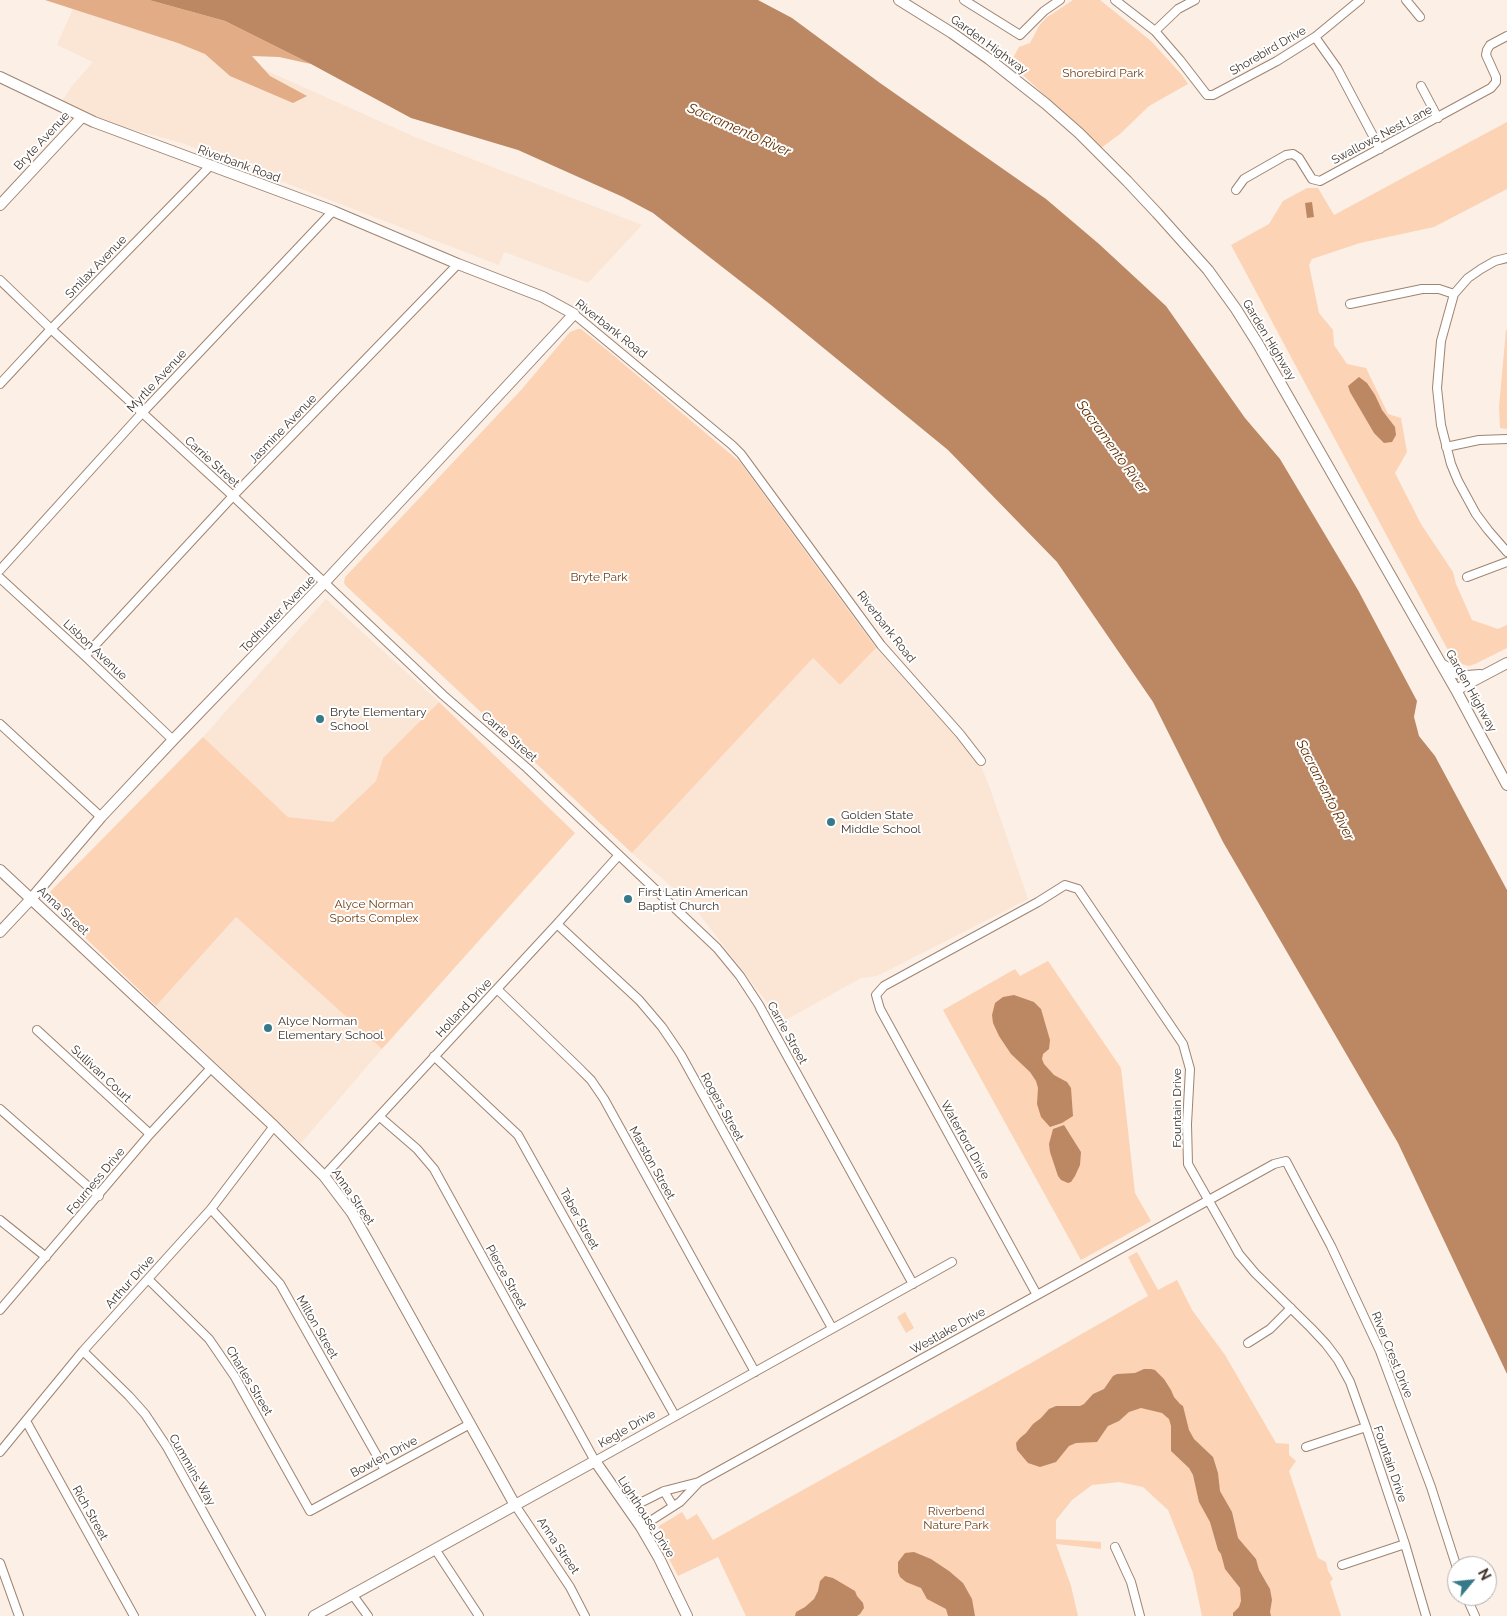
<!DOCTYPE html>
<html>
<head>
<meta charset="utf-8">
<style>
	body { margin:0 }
	#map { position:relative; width:1507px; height:1616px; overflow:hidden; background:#fbefe6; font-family:Raleway,sans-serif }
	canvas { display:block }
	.north { position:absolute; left:1447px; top:1556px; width:50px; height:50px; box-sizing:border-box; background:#fff; border:1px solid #b3aeab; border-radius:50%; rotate:62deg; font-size:14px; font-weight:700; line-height:20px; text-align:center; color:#40342c }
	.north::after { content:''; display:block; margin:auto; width:18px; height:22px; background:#367989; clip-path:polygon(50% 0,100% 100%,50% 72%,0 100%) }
</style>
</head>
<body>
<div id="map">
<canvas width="1507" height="1616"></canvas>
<div class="north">N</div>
</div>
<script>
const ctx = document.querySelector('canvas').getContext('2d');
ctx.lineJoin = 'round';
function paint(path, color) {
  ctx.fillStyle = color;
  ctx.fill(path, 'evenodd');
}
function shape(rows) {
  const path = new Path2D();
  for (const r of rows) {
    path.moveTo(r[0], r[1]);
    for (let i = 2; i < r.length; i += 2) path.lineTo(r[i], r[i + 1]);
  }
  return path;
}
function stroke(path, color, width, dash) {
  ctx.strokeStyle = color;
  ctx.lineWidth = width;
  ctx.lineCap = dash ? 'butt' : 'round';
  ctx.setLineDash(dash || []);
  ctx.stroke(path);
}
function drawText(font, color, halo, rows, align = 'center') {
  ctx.font = font + ' Raleway,sans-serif';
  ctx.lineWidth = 4;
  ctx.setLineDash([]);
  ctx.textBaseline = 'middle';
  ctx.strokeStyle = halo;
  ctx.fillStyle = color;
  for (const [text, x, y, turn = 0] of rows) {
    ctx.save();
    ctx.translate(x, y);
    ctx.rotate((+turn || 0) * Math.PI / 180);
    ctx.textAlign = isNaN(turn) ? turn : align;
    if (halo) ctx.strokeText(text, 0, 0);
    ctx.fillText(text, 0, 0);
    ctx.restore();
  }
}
paint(shape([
	[74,6,227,50,274,74,415,137,642,225,588,283,504,252,499,265,182,143,113,124,62,101,72,86,93,62,57,45],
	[326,599,439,702,383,758,376,781,333,822,288,817,203,737],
	[876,648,981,766,991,791,1028,899,877,976,861,978,782,1022,691,903,632,853,813,658,840,685],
	[236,917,382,1049,301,1143,156,1006]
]), '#fbe5d5');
paint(shape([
	[1073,0,1100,0,1151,41,1182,75,1188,84,1149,106,1120,134,1101,148,1010,63,1019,47,1030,43,1039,26,1046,18],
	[1507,122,1507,189,1434,227,1360,243,1312,259,1309,265,1319,313,1333,330,1334,345,1347,364,1366,368,1388,414,1401,418,1407,452,1395,473,1421,524,1453,572,1456,584,1472,620,1498,629,1507,625,1507,648,1475,664,1469,666,1462,664,1449,652,1231,245,1269,224,1283,201,1307,188,1318,188,1334,215],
	[578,329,581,329,607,350,740,462,876,648,840,685,813,658,632,853,346,586,344,583,345,577,348,574,522,389,570,332],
	[1506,330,1507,330,1507,429,1500,428,1499,407],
	[439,702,575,833,382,1049,236,917,156,1006,44,898,203,737,288,817,333,822,376,781,383,758],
	[1048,961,1121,1068,1135,1193,1151,1221,1081,1260,943,1010,1015,969,1020,976],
	[1137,1252,1158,1290,1177,1280,1192,1310,1225,1355,1276,1443,1289,1444,1289,1455,1296,1461,1289,1471,1318,1558,1326,1562,1328,1571,1333,1579,1330,1582,1341,1616,1202,1616,1193,1573,1168,1510,1143,1487,1119,1482,1092,1485,1072,1500,1056,1520,1056,1539,1101,1542,1101,1549,1056,1544,1071,1586,1078,1616,746,1616,718,1557,678,1576,658,1538,659,1526,682,1512,687,1520,697,1514,713,1540,1031,1363,1148,1296,1128,1257],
	[905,1312,914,1328,906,1333,897,1317]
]), '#fdd3b5');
paint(shape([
	[45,0,149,0,225,21,311,64,279,57,252,56,270,76,307,96,293,103,230,76,205,54,178,43]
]), '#e2ac86');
paint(shape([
	[149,0,758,0,792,18,880,83,1046,199,1099,244,1166,306,1245,418,1280,459,1358,590,1417,701,1414,717,1419,736,1435,756,1507,890,1507,1374,1398,1143,1223,842,1153,702,1057,562,948,450,771,305,653,213,623,197,518,150,411,118,311,64,225,21],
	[1312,202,1314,217,1307,218,1305,203],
	[1359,377,1367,383,1375,395,1382,410,1395,427,1396,435,1392,442,1384,443,1374,433,1350,392,1348,386],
	[1014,995,1034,1002,1041,1009,1050,1040,1049,1049,1043,1054,1042,1059,1044,1064,1054,1075,1067,1082,1071,1088,1073,1116,1062,1123,1050,1127,1041,1117,1037,1104,1038,1088,1036,1081,1030,1072,1011,1054,999,1036,993,1023,992,1015,995,1003,1003,997],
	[1064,1125,1081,1152,1080,1165,1075,1176,1071,1182,1068,1183,1061,1180,1058,1176,1050,1152,1049,1144,1053,1129],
	[1144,1369,1151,1369,1155,1370,1164,1379,1171,1390,1174,1397,1180,1404,1183,1406,1189,1430,1194,1439,1213,1457,1218,1473,1220,1491,1232,1512,1238,1538,1256,1559,1259,1570,1270,1589,1272,1600,1270,1612,1271,1616,1233,1616,1233,1613,1239,1607,1241,1601,1240,1588,1225,1569,1221,1554,1218,1550,1210,1522,1199,1502,1193,1475,1189,1468,1171,1451,1171,1426,1169,1419,1162,1413,1141,1408,1129,1412,1119,1421,1108,1426,1097,1442,1076,1443,1069,1446,1056,1462,1040,1467,1028,1463,1017,1450,1016,1443,1020,1438,1026,1433,1033,1424,1041,1418,1049,1409,1056,1406,1080,1406,1084,1404,1093,1394,1104,1389,1113,1376,1117,1374,1135,1373],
	[914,1552,931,1559,949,1571,963,1583,972,1599,975,1616,948,1616,946,1609,927,1599,921,1588,906,1582,900,1577,898,1572,898,1562,905,1553],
	[825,1576,833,1578,855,1591,857,1596,863,1603,864,1608,860,1614,857,1616,795,1616,796,1612,805,1607,814,1599,818,1591,820,1581]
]), '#bc8863');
const street = shape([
	[964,0,1020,35,1044,11,1060,0],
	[1115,0,1155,31,1180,60,1207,95,1213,95,1277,61,1315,37,1360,0],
	[1406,0,1420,17],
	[1155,31,1178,9,1195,0],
	[1315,37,1337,68,1380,149],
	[1421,86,1438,118],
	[1236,190,1244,179,1286,155,1293,154,1299,158,1312,179,1320,181,1491,88,1496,82,1496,77,1486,55,1487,50,1490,45,1507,36],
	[1507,258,1495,261,1481,269,1468,278,1454,294,1441,341,1437,388,1441,425,1451,464,1458,481,1476,514,1488,530,1507,552],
	[0,280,51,329,233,496,443,695,527,768,717,948,740,976,759,1005,913,1284],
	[1350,304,1422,289,1439,289,1454,294],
	[574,314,732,445,741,454,881,645,960,734,981,761],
	[0,384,51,329,210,166],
	[1446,447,1479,440,1507,439],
	[0,570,142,413,333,211],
	[1467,577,1507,562],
	[0,578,85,656,173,740],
	[85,656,233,496,458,264],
	[0,724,101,817],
	[557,924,639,1000,662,1027,681,1055,832,1328],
	[497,989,577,1066,591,1080,604,1099,755,1372],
	[37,1030,150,1134],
	[434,1056,518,1135,675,1416],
	[0,1109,99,1196],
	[380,1117,417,1149,434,1169,595,1461,952,1262],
	[324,1176,557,924,619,855],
	[211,1209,280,1284,385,1470],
	[0,1220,46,1257],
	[148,1279,209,1339,235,1377,310,1511,470,1424],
	[1037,1295,880,1009,876,995,884,986,1038,902,1065,885,1078,889,1183,1044,1190,1069,1187,1124,1188,1164,1239,1254,1255,1273,1311,1328,1326,1344,1338,1360,1350,1382,1366,1427,1405,1544,1426,1616],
	[0,1310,150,1134,211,1068],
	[1248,1343,1270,1329,1291,1308],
	[83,1351,129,1396,145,1414,167,1447,261,1616],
	[26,1421,134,1616],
	[1306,1447,1366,1427],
	[0,1452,83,1351,211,1209,274,1126],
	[664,1491,673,1506],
	[515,1505,570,1587,585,1616],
	[628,1509,664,1491,699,1482],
	[641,1527,680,1502,699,1482,1274,1164,1286,1161,1331,1246,1380,1351,1431,1487,1457,1568],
	[1115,1547,1131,1582,1140,1616],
	[435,1549,479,1616],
	[0,1563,19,1616],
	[1342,1565,1405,1544],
	[352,1594,368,1616],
	[1466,1596,1475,1616]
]);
const secondary = shape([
	[899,0,952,33,989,59,1046,104,1079,133,1127,181,1157,213,1208,270,1236,309,1258,344,1456,690,1507,785],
	[0,77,94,122,333,211,458,264,543,297,574,314,324,583,173,740,101,817,31,899,0,932],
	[0,205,82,117],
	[1443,665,1456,673,1467,676,1480,675],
	[1456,690,1507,663],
	[0,870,274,1126,324,1176,352,1213,372,1248,515,1505],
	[314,1616,595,1461,641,1527,659,1558,687,1616]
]);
stroke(street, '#9f8471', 10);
stroke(secondary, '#9f8471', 12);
stroke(street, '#fff', 8);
stroke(secondary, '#fff', 10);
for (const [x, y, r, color] of [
	[320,719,5,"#367989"],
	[831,822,5,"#367989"],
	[628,899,5,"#367989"],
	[268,1028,5,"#367989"]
]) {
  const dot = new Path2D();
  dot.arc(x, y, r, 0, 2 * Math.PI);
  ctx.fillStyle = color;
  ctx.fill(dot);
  stroke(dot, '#fff', 2);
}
drawText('12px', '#40342c', '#fff', [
	["Garden Highway",989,45,36],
	["Shorebird Drive",1268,51,-30],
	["Swallows Nest Lane",1382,135,-28],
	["Bryte Avenue",42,141,-47],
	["Riverbank Road",239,164,20],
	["Smilax Avenue",96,267,-46],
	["Riverbank Road",611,329,38],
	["Garden Highway",1269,340,59],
	["Myrtle Avenue",157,381,-47],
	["Jasmine Avenue",283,429,-46],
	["Carrie Street",212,462,42],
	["Todhunter Avenue",278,614,-46],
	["Riverbank Road",886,627,52],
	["Lisbon Avenue",95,650,43],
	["Garden Highway",1471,691,61],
	["Carrie Street",509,737,41],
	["Anna Street",63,911,43],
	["Holland Drive",464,1008,-47],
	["Carrie Street",787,1033,61],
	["Sullivan Court",101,1074,43],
	["Rogers Street",722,1107,61],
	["Fountain Drive",1177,1108,-90],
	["Waterford Drive",965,1140,61],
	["Marston Street",652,1163,61],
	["Fourness Drive",96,1181,-50],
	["Anna Street",353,1197,55],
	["Taber Street",579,1219,61],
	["Pierce Street",506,1277,61],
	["Arthur Drive",130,1282,-48],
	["Milton Street",317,1327,60],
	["Westlake Drive",948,1331,-29],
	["River Crest Drive",1392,1355,68],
	["Charles Street",249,1381,59],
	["Kegle Drive",627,1429,-30],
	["Bowlen Drive",384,1457,-28],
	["Fountain Drive",1390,1464,71],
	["Cummins Way",192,1470,60],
	["Rich Street",90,1513,61],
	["Lighthouse Drive",646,1517,57],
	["Anna Street",558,1546,56]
]);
drawText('12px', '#723f14', '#fff', [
	["Shorebird Park",1103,73],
	["Bryte Park",599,577],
	["Alyce Norman",374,904],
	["Sports Complex",374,918],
	["Riverbend",956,1511],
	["Nature Park",956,1525]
]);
drawText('12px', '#40342c', '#fff', [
	["Bryte Elementary",330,712],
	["School",330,726],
	["Golden State",841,815],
	["Middle School",841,829],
	["First Latin American",638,892],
	["Baptist Church",638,906],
	["Alyce Norman",278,1021],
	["Elementary School",278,1035]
], 'left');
drawText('italic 14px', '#633102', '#fff', [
	["Sacramento River",739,130,24],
	["Sacramento River",1112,447,54],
	["Sacramento River",1325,790,63]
]);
</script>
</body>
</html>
